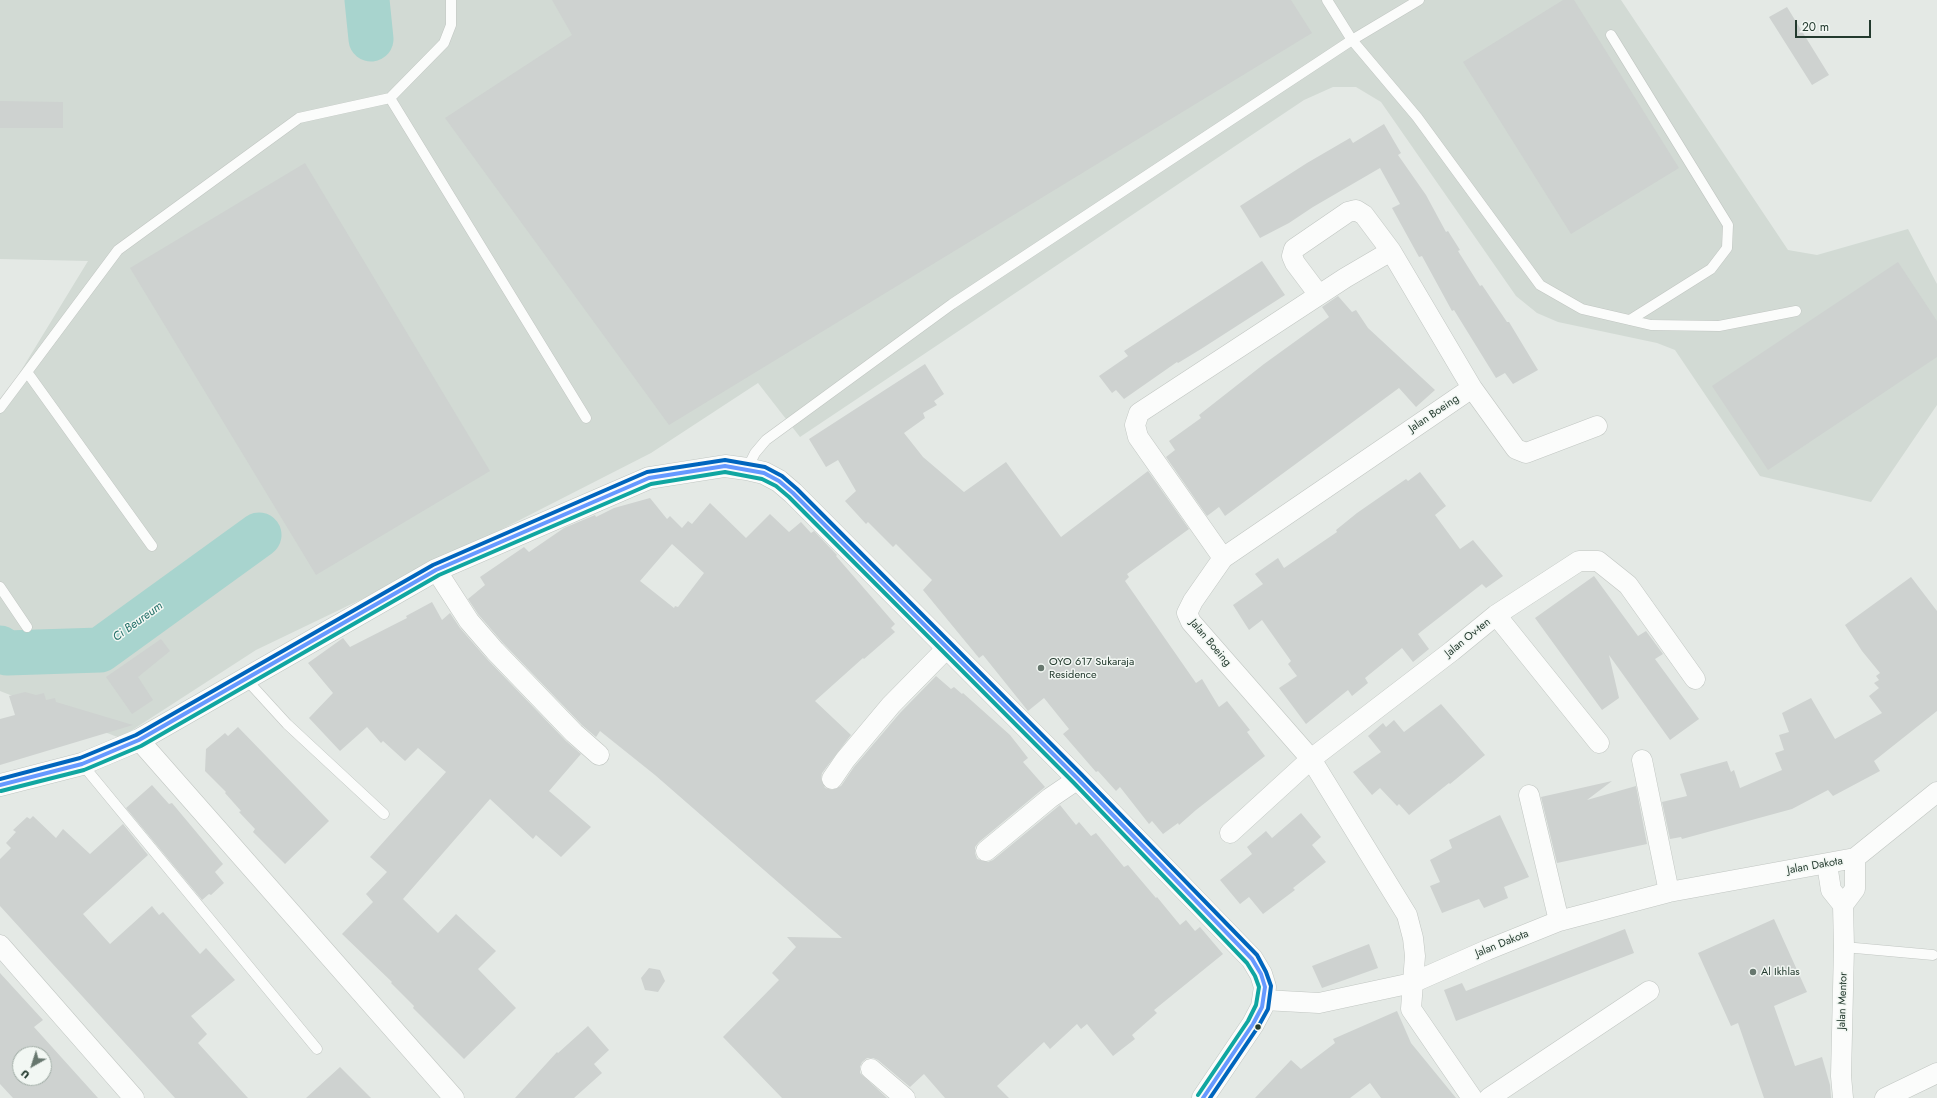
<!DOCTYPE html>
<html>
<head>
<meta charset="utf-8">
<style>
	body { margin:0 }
	#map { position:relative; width:1937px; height:1098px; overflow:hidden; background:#e4e9e5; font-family:Jost,sans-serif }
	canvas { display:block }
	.north { position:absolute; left:12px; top:1046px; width:40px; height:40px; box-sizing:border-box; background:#f2f7f3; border:1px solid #9faba4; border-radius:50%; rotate:219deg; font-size:11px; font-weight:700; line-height:16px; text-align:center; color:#233a2e }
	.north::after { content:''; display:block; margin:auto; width:14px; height:18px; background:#67776e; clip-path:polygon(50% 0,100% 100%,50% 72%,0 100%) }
	.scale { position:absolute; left:1795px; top:20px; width:76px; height:18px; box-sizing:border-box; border:2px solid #233a2e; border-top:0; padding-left:5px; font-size:12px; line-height:14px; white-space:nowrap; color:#233a2e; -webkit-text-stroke:3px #f2f7f3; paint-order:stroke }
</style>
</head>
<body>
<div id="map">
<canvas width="1937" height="1098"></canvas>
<div class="north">U</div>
<div class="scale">20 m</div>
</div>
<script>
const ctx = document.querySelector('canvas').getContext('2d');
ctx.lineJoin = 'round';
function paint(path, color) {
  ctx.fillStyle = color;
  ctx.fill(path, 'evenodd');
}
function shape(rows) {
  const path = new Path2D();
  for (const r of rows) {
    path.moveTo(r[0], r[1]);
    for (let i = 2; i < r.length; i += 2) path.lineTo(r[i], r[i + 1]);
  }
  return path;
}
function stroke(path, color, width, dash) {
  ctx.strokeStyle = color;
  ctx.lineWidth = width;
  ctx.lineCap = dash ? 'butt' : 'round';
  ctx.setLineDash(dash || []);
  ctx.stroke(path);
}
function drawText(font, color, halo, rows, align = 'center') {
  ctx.font = font + ' Jost,sans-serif';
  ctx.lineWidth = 3;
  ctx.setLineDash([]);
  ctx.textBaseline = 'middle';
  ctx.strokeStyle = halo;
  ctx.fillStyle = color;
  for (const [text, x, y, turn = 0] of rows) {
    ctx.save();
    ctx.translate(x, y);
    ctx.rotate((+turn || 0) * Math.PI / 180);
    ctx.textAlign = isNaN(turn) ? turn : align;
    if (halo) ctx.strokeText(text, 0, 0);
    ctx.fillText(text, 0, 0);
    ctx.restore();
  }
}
paint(shape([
	[0,0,1621,0,1788,250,1817,255,1908,229,1937,284,1937,405,1871,502,1760,476,1675,350,1657,343,1558,322,1537,313,1516,296,1381,102,1356,87,1333,87,1304,100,800,437,758,383,651,453,412,575,256,650,120,738,0,691,0,405,88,261,0,259]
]), '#d2dad4');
stroke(shape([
	[367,0,371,39],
	[0,648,7,653,100,650,259,535]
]), '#a8d4ce', 45);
paint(shape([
	[552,0,1291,0,1312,33,669,425,445,118,572,35],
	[1563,0,1574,0,1679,168,1571,234,1463,62],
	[1787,7,1829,75,1812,85,1769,17],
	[0,101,63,102,63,128,0,128],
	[1384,124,1401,153,1398,155,1426,195,1446,232,1448,231,1460,250,1458,251,1480,286,1482,285,1507,322,1509,322,1538,370,1513,384,1505,373,1496,378,1454,310,1452,311,1422,256,1419,257,1392,208,1400,204,1380,168,1313,207,1289,223,1260,238,1240,206,1307,163,1350,138,1353,143],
	[305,163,490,471,316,575,130,268],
	[1262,261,1285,295,1201,349,1178,363,1177,362,1124,399,1116,390,1112,393,1099,376,1128,356,1124,351],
	[1898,262,1937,321,1937,357,1768,470,1712,386],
	[1338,296,1352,312,1356,310,1368,328,1435,390,1416,407,1399,388,1225,516,1219,507,1207,516,1166,457,1175,450,1169,441,1201,418,1199,415,1264,364,1329,317,1322,307],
	[925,364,944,394,934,401,937,405,923,413,925,418,904,433,923,457,964,492,1006,462,1061,537,1148,471,1189,529,1127,574,1129,577,1125,581,1196,683,1202,679,1219,707,1227,701,1250,730,1247,732,1265,756,1196,810,1179,825,1178,823,1163,834,1152,821,1149,824,1120,787,1116,791,1098,771,1096,772,1063,734,1069,729,1044,698,1028,711,983,655,979,658,923,590,932,580,896,544,893,547,868,522,866,524,845,501,856,491,838,460,826,467,809,439],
	[1420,472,1446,506,1435,515,1460,549,1473,540,1503,576,1486,588,1482,584,1418,634,1429,649,1413,662,1402,648,1365,678,1368,683,1352,696,1348,690,1306,724,1279,688,1297,676,1288,664,1291,661,1262,620,1249,630,1233,605,1263,584,1255,574,1278,558,1284,568,1337,532,1336,530,1357,513,1406,479,1408,481],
	[650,498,667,519,670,516,682,528,688,521,692,524,710,503,746,538,770,514,789,532,801,522,811,533,814,531,837,555,836,556,895,624,891,628,895,632,864,659,863,658,815,701,851,735,822,773,821,779,825,788,832,790,841,786,854,767,900,713,936,676,951,689,954,687,962,694,963,693,1010,735,1028,758,1023,762,1045,787,979,842,975,847,975,853,977,859,988,862,993,860,1060,805,1076,825,1079,822,1091,836,1096,833,1124,867,1128,865,1156,898,1157,897,1180,925,1186,920,1195,931,1200,927,1223,954,1154,1010,1157,1013,1132,1035,1135,1039,1113,1056,1087,1024,1081,1029,1077,1024,1050,1049,1044,1042,997,1086,1009,1098,945,1098,924,1074,910,1087,878,1060,873,1058,867,1058,862,1062,860,1067,860,1073,887,1098,782,1098,723,1037,779,980,772,973,796,947,787,937,842,938,655,775,600,731,596,737,582,725,503,643,478,614,468,599,485,585,480,577,524,547,529,552,564,528,595,515,596,517,614,508],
	[672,544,704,573,678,607,675,606,674,608,640,581],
	[1594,576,1638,636,1646,631,1663,654,1655,659,1699,719,1670,740,1609,655,1619,698,1602,710,1535,618],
	[1911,577,1937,611,1937,711,1874,761,1880,771,1833,796,1828,790,1792,809,1682,839,1681,837,1670,839,1662,802,1687,796,1680,774,1727,761,1731,772,1734,770,1740,788,1782,770,1775,753,1784,750,1779,735,1789,732,1782,713,1811,698,1835,739,1882,713,1869,696,1879,688,1874,683,1879,680,1876,676,1880,673,1862,651,1845,625],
	[432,602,442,620,450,613,460,628,487,659,566,741,581,754,549,791,591,827,561,857,536,835,533,839,490,799,403,899,438,933,456,914,496,951,478,969,516,1008,464,1059,413,1008,414,1006,391,983,392,982,342,934,373,902,366,894,387,872,370,857,446,772,418,748,405,761,383,741,381,743,367,727,340,751,309,718,333,693,308,663,343,638,350,647,407,618,406,616],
	[161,639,170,651,138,677,153,700,132,714,106,677],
	[25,692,36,695,44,693,46,700,55,698,56,702,133,725,0,765,0,719,15,715,9,696],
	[1441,704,1485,755,1450,784,1449,783,1409,815,1399,804,1397,806,1380,788,1372,795,1353,772,1381,752,1368,736,1383,723,1386,727,1394,720,1404,732],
	[238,727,329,821,285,864,253,832,255,829,239,812,241,811,225,793,226,792,205,771,206,749,225,733,228,736],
	[1612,781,1587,800,1636,786,1647,844,1557,863,1541,797],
	[152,785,169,804,172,803,223,864,215,872,224,883,211,895,209,894,202,900,126,808],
	[1301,813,1321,837,1312,845,1326,862,1293,888,1295,890,1263,914,1249,897,1240,904,1220,880,1252,854,1247,847,1266,831,1272,838],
	[1500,815,1529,877,1504,887,1508,898,1484,908,1479,899,1442,913,1430,886,1440,882,1430,860,1452,848,1449,840],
	[33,816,56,838,63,829,90,854,123,824,148,855,83,914,110,944,152,906,159,915,163,912,200,954,206,948,235,980,191,1016,207,1034,198,1043,248,1098,175,1098,0,906,0,859,11,848,6,843,16,832,13,830,27,817,30,819],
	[1774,919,1807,992,1774,1006,1795,1066,1822,1057,1830,1085,1831,1098,1764,1098,1738,1023,1731,1026,1698,953],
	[1625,929,1634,953,1456,1021,1444,990,1462,983,1466,991],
	[1369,944,1378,968,1322,988,1312,966],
	[649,968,660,970,665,981,658,992,645,990,641,978],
	[0,973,43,1020,34,1027,98,1098,13,1098,0,1084],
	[20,1054,44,1054,44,1078,20,1078],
	[1397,1011,1411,1043,1456,1098,1381,1098,1370,1083,1350,1098,1255,1098,1291,1060,1301,1069,1335,1043,1333,1039],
	[588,1026,609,1050,594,1064,602,1073,574,1098,515,1098,557,1052,558,1053],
	[340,1067,371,1098,306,1098]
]), '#ced2d0');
const lane = shape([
	[451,0,451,25,444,43,390,98,586,418],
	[1327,0,1352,40,1417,117,1540,285,1582,309,1651,325,1719,326,1796,311],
	[1611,35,1728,225,1727,248,1711,269,1630,320],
	[0,408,27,372],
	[747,469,755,453,766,440,952,304,1352,40,1419,0],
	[152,546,27,372,118,250,299,118,390,98],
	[0,587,27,627],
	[245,678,287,724,384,814],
	[82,764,317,1049],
	[1844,947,1933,955]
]);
const street = shape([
	[1319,295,1295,263,1292,256,1294,249,1348,212,1356,210,1364,215,1391,251,1472,388,1516,449,1526,453,1597,426],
	[1472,388,1223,558,1193,601,1187,613,1191,622,1311,759,1407,915,1413,938,1415,956,1411,1009,1472,1098],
	[1223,558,1138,437,1135,425,1139,413,1345,278,1391,251],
	[436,570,469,621,495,651,574,733,599,755],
	[1496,615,1599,743],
	[139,740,454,1098],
	[1642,760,1669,892],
	[832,779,845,760,891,705,948,647],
	[1529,795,1559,921],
	[1230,833,1311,759,1452,651,1496,615,1579,561,1598,561,1628,585,1695,679],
	[986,851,1050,798,1078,779],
	[1827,864,1831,890,1843,905,1844,947,1841,1076,1843,1098],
	[1843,905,1855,889,1855,858],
	[0,945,134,1098],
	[1264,1000,1319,1003,1412,983,1487,950,1559,921,1669,892,1855,858,1937,792],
	[871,1069,905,1098],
	[1489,1098,1649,991],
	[1885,1098,1937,1073]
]);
const secondary = shape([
	[0,785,82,764,139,740,436,570,649,478,725,466,747,469,764,473,779,481,793,493,1078,779,1252,959,1261,974,1265,987,1262,1007,1253,1024,1203,1098]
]);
stroke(lane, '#c1c6c2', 11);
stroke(street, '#c1c6c2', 21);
stroke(secondary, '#c0c6c2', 23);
stroke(lane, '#fbfcfb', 10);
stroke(street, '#fbfcfb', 20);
stroke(secondary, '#fbfcfb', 22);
stroke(shape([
	[0,785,82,764,139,740,436,570,649,478,725,466,764,473,779,481,793,493,1078,779,1252,959,1261,974,1265,987,1262,1007,1253,1024,1203,1098]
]), '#69f', 4);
stroke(shape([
	[1,791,84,770,141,746,439,575,651,484,725,472,762,479,776,486,789,497,1074,783,1247,963,1255,976,1259,987,1256,1005,1248,1021,1198,1095]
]), '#10a6a1', 4);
stroke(shape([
	[0,779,80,758,136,735,433,565,647,472,725,460,765,467,782,476,797,489,1082,775,1257,955,1266,972,1271,986,1268,1009,1258,1027,1210,1098]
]), '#0065bd', 4);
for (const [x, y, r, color] of [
	[1041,668,4,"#67776e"],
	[1753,972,4,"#67776e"],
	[1258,1027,3.5,"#233a2e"]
]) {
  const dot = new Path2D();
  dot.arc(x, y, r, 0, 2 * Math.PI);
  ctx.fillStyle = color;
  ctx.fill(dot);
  stroke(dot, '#f2f7f3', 1.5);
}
drawText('11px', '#233a2e', '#f2f7f3', [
	["Jalan Boeing",1434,414,-34],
	["Jalan Ov-ten",1468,638,-39],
	["Jalan Boeing",1210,643,50],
	["Jalan Dakota",1815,866,-10],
	["Jalan Dakota",1502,944,-22],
	["Jalan Mentor",1843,1001,-88]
]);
drawText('11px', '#233a2e', '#f2f7f3', [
	["OYO 617 Sukaraja",1049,662],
	["Residence",1049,675],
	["Al Ikhlas",1761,972]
], 'left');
drawText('italic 12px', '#237069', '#f2f7f3', [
	["Ci Beureum",138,622,-36]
]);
</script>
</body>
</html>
